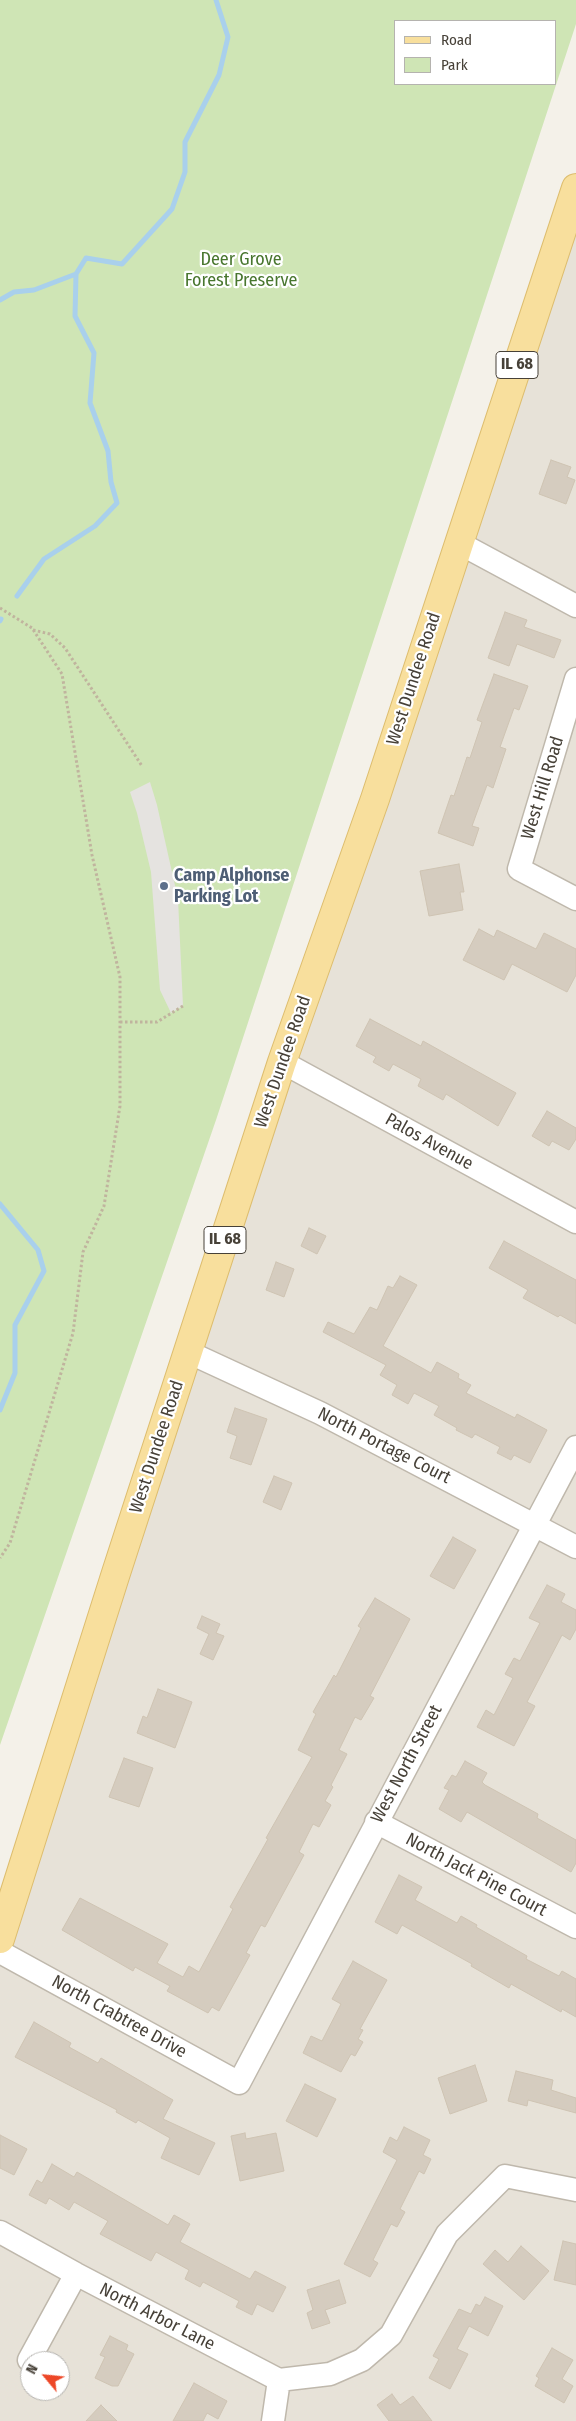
<!DOCTYPE html>
<html>
<head>
<meta charset="utf-8">
<style>
	body { margin:0 }
	#map { position:relative; width:576px; height:2421px; overflow:hidden; background:#f4f1e9; font-family:"Fira Sans Condensed",sans-serif }
	canvas { display:block }
	.legend { position:absolute; left:394px; top:20px; width:162px; height:65px; box-sizing:border-box; background:#fff; border:1px solid #b5b3af; margin:0; padding:6px 9px; list-style:none; font-size:15px; color:#474138 }
	.legend li { display:flex; align-items:center; gap:10px; height:25px }
	.legend b { width:25px; border:1px solid #b5b3af }
	.north { position:absolute; left:20px; top:2351px; width:50px; height:50px; box-sizing:border-box; background:#fff; border:1px solid #b5b3af; border-radius:50%; rotate:298deg; font-size:14px; font-weight:700; line-height:20px; text-align:center; color:#474138 }
	.north::after { content:''; display:block; margin:auto; width:18px; height:22px; background:#ed4727; clip-path:polygon(50% 0,100% 100%,50% 72%,0 100%) }
</style>
</head>
<body>
<div id="map">
<canvas width="576" height="2421"></canvas>
<ul class="legend">
<li><b style="height:6px;background:#f8df9d"></b>Road</li>
<li><b style="height:14px;background:#cfe5b5"></b>Park</li>
</ul>
<div class="north">N</div>
</div>
<script>
const ctx = document.querySelector('canvas').getContext('2d');
ctx.lineJoin = 'round';
function paint(path, color) {
  ctx.fillStyle = color;
  ctx.fill(path, 'evenodd');
}
function shape(rows) {
  const path = new Path2D();
  for (const r of rows) {
    path.moveTo(r[0], r[1]);
    for (let i = 2; i < r.length; i += 2) path.lineTo(r[i], r[i + 1]);
  }
  return path;
}
function stroke(path, color, width, dash) {
  ctx.strokeStyle = color;
  ctx.lineWidth = width;
  ctx.lineCap = dash ? 'butt' : 'round';
  ctx.setLineDash(dash || []);
  ctx.stroke(path);
}
function drawText(font, color, halo, rows, align = 'center') {
  ctx.font = font + ' "Fira Sans Condensed",sans-serif';
  ctx.lineWidth = 4.5;
  ctx.setLineDash([]);
  ctx.textBaseline = 'middle';
  ctx.strokeStyle = halo;
  ctx.fillStyle = color;
  for (const [text, x, y, turn = 0] of rows) {
    ctx.save();
    ctx.translate(x, y);
    ctx.rotate((+turn || 0) * Math.PI / 180);
    ctx.textAlign = isNaN(turn) ? turn : align;
    if (halo) ctx.strokeText(text, 0, 0);
    ctx.fillText(text, 0, 0);
    ctx.restore();
  }
}
paint(shape([
	[576,188,576,2421,0,2421,0,1939],
	[30,2361,60,2361,60,2391,30,2391]
]), '#e7e2d8');
paint(shape([
	[0,0,576,0,576,24,216,1120,0,1745],
	[395,21,555,21,555,84,395,84]
]), '#cfe5b5');
paint(shape([
	[150,782,157,805,178,899,183,1006,171,1013,160,990,151,872,137,813,130,792]
]), '#e5e3e0');
stroke(shape([
	[0,300,14,292,34,290,76,274],
	[17,596,44,559,95,526,117,503,111,482,108,451,90,403,94,353,75,316,76,274,86,258,122,264,172,209,185,172,185,142,219,75,228,37,216,0],
	[0,621,1,619],
	[0,1204,38,1250,44,1271,15,1325,15,1373,0,1410]
]), '#a9d0ec', 5);
const building = shape([
	[551,460,571,467,567,477,575,480,566,504,539,494,551,460],
	[505,612,527,620,524,627,561,640,554,658,517,644,509,666,488,658,505,612],
	[494,674,528,686,519,710,514,708,500,747,506,749,493,788,487,785,472,826,479,828,473,846,438,833,451,795,454,796,467,757,470,758,482,722,477,720,494,674],
	[459,864,464,892,460,892,463,910,429,916,420,871,459,864],
	[479,929,494,937,497,930,536,949,544,933,576,949,576,975,567,992,512,964,504,980,463,960,479,929],
	[370,1019,421,1046,423,1041,516,1093,498,1126,446,1094,443,1100,418,1086,421,1079,393,1064,389,1071,373,1062,376,1057,356,1046,370,1019],
	[547,1111,576,1128,576,1139,569,1150,552,1141,549,1146,532,1136,547,1111],
	[309,1228,326,1236,317,1254,301,1246,309,1228],
	[504,1241,576,1280,576,1324,560,1315,558,1317,523,1298,528,1290,489,1268,504,1241],
	[276,1262,294,1269,284,1297,266,1290,276,1262],
	[400,1276,417,1285,383,1346,431,1373,437,1362,459,1374,458,1378,471,1385,466,1393,515,1418,517,1414,547,1430,530,1463,514,1455,511,1460,497,1453,500,1447,475,1434,472,1438,456,1430,457,1428,434,1415,439,1406,414,1393,408,1404,392,1395,397,1385,380,1375,386,1365,323,1332,328,1322,354,1334,370,1307,377,1310,388,1286,393,1288,400,1276],
	[235,1408,267,1419,251,1465,230,1458,237,1436,227,1432,235,1408],
	[274,1476,292,1483,281,1510,263,1502,274,1476],
	[453,1537,476,1550,454,1589,430,1576,453,1537],
	[547,1585,565,1594,561,1602,576,1610,576,1629,570,1640,562,1635,527,1702,535,1706,514,1746,477,1727,486,1710,494,1715,513,1678,505,1674,514,1658,520,1661,540,1623,529,1618,547,1585],
	[375,1598,410,1619,370,1696,374,1698,361,1720,355,1717,339,1750,347,1754,331,1785,333,1787,325,1801,331,1805,319,1827,313,1824,299,1852,304,1855,265,1927,261,1925,246,1953,250,1955,219,2011,212,2007,208,2013,167,1991,170,1986,135,1967,133,1971,62,1930,80,1898,168,1944,157,1963,183,1977,189,1966,199,1972,233,1909,230,1907,268,1839,266,1838,312,1757,298,1750,316,1714,313,1712,334,1675,336,1677,361,1628,358,1626,375,1598],
	[202,1616,220,1624,216,1633,224,1636,213,1660,200,1654,209,1634,197,1628,202,1616],
	[158,1689,192,1702,175,1748,137,1733,143,1716,147,1718,158,1689],
	[124,1758,153,1768,139,1807,109,1797,124,1758],
	[465,1761,487,1773,482,1782,485,1785,538,1814,537,1818,576,1840,576,1863,571,1872,467,1812,461,1822,439,1809,449,1790,444,1788,452,1775,456,1777,465,1761],
	[399,1875,422,1887,415,1900,457,1923,461,1916,477,1925,476,1927,527,1956,526,1959,559,1976,562,1971,576,1979,576,2017,562,2009,561,2012,511,1984,509,1988,471,1966,472,1964,402,1925,397,1934,375,1922,399,1875],
	[353,1961,387,1980,360,2029,363,2030,358,2039,363,2042,355,2056,351,2054,341,2072,303,2053,311,2036,322,2041,341,2004,332,1999,353,1961],
	[34,2022,71,2043,69,2047,98,2063,101,2058,173,2100,163,2119,215,2143,199,2175,161,2158,170,2138,138,2120,136,2123,116,2112,117,2110,15,2057,34,2022],
	[475,2065,487,2101,450,2114,438,2078,475,2065],
	[516,2071,553,2080,551,2090,576,2098,576,2113,528,2100,527,2106,508,2101,516,2071],
	[305,2084,336,2099,317,2137,286,2121,305,2084],
	[404,2127,430,2140,423,2155,431,2159,424,2174,419,2171,400,2209,405,2212,397,2227,391,2224,373,2260,378,2263,370,2277,344,2264,397,2160,383,2152,390,2137,397,2141,404,2127],
	[245,2133,246,2139,276,2133,284,2171,240,2181,231,2136,245,2133],
	[0,2135,27,2149,14,2175,0,2168,0,2135],
	[52,2164,74,2177,77,2172,168,2225,174,2215,190,2224,180,2242,250,2279,255,2271,286,2287,273,2312,257,2304,252,2315,236,2307,239,2301,203,2282,200,2287,185,2279,189,2270,156,2252,151,2261,100,2234,108,2221,74,2202,69,2210,49,2198,46,2204,29,2195,37,2180,42,2183,52,2164],
	[563,2241,576,2244,576,2285,554,2280,563,2241],
	[521,2246,549,2271,524,2300,483,2264,495,2250,508,2262,521,2246],
	[339,2280,346,2303,325,2310,330,2323,312,2329,307,2313,313,2310,307,2290,339,2280],
	[485,2297,503,2306,488,2336,469,2326,457,2349,468,2354,450,2389,429,2378,439,2359,433,2356,459,2309,471,2314,476,2304,480,2306,485,2297],
	[110,2336,128,2345,126,2350,134,2354,118,2386,112,2386,95,2378,105,2357,100,2355,110,2336],
	[552,2348,573,2360,562,2379,573,2386,564,2403,535,2386,539,2378,536,2376,552,2348],
	[194,2383,227,2401,218,2419,207,2413,203,2421,173,2421,194,2383],
	[392,2394,400,2405,413,2396,432,2421,389,2421,377,2405,392,2394],
	[101,2405,117,2421,86,2421,101,2405]
]);
paint(building, '#d5ccbf');
stroke(building, '#cfc4b3', 1);
const minor = shape([
	[459,543,576,606],
	[576,679,519,869,576,899],
	[282,1062,576,1222],
	[188,1352,320,1413,576,1547],
	[376,1822,576,1927],
	[0,1952,239,2083,576,1447],
	[0,2232,76,2274,279,2380,273,2421],
	[29,2360,76,2274],
	[279,2380,330,2374,362,2360,391,2335,447,2234,505,2176,576,2190]
]);
const major = shape([
	[0,1939,116,1573,282,1062,375,799,576,188]
]);
stroke(minor, '#bfb8ac', 25);
stroke(major, '#ddbd6e', 30);
stroke(shape([
	[0,608,32,628,62,674,92,855,120,977,120,1106,104,1206,83,1252,73,1333,10,1543,0,1558],
	[33,630,50,634,65,648,142,766],
	[120,1022,157,1022,183,1006]
]), '#c0b49e', 3, [2.5, 2.5]);
stroke(minor, '#fff', 22);
stroke(major, '#f8df9d', 28);
for (const [x, y, r, color] of [
	[164,886,5,"#5c6f8a"]
]) {
  const dot = new Path2D();
  dot.arc(x, y, r, 0, 2 * Math.PI);
  ctx.fillStyle = color;
  ctx.fill(dot);
  stroke(dot, '#fff', 2);
}
for (const [x, y, w] of [
	[517,365,42],
	[225,1240,42]
]) {
  const box = new Path2D();
  box.roundRect(x - w / 2, y - 13.5, w, 27, 4);
  ctx.fillStyle = '#fff';
  ctx.fill(box);
  stroke(box, '#474138', 1);
}
drawText('bold 16px', '#474138', null, [
	["IL 68",517,365],
	["IL 68",225,1240]
]);
drawText('18px', '#48762e', '#fff', [
	["Deer Grove",241,260],
	["Forest Preserve",241,281]
]);
drawText('18px', '#474138', '#fff', [
	["West Dundee Road",414,679,-72],
	["West Hill Road",543,788,-73],
	["West Dundee Road",283,1062,-71],
	["Palos Avenue",429,1142,29],
	["North Portage Court",384,1446,27],
	["West Dundee Road",157,1447,-72],
	["West North Street",407,1764,-62],
	["North Jack Pine Court",476,1875,28],
	["North Crabtree Drive",119,2017,29],
	["North Arbor Lane",157,2317,27]
]);
drawText('bold 18px', '#4e5e75', '#fff', [
	["Camp Alphonse",174,876],
	["Parking Lot",174,897]
], 'left');
</script>
</body>
</html>
